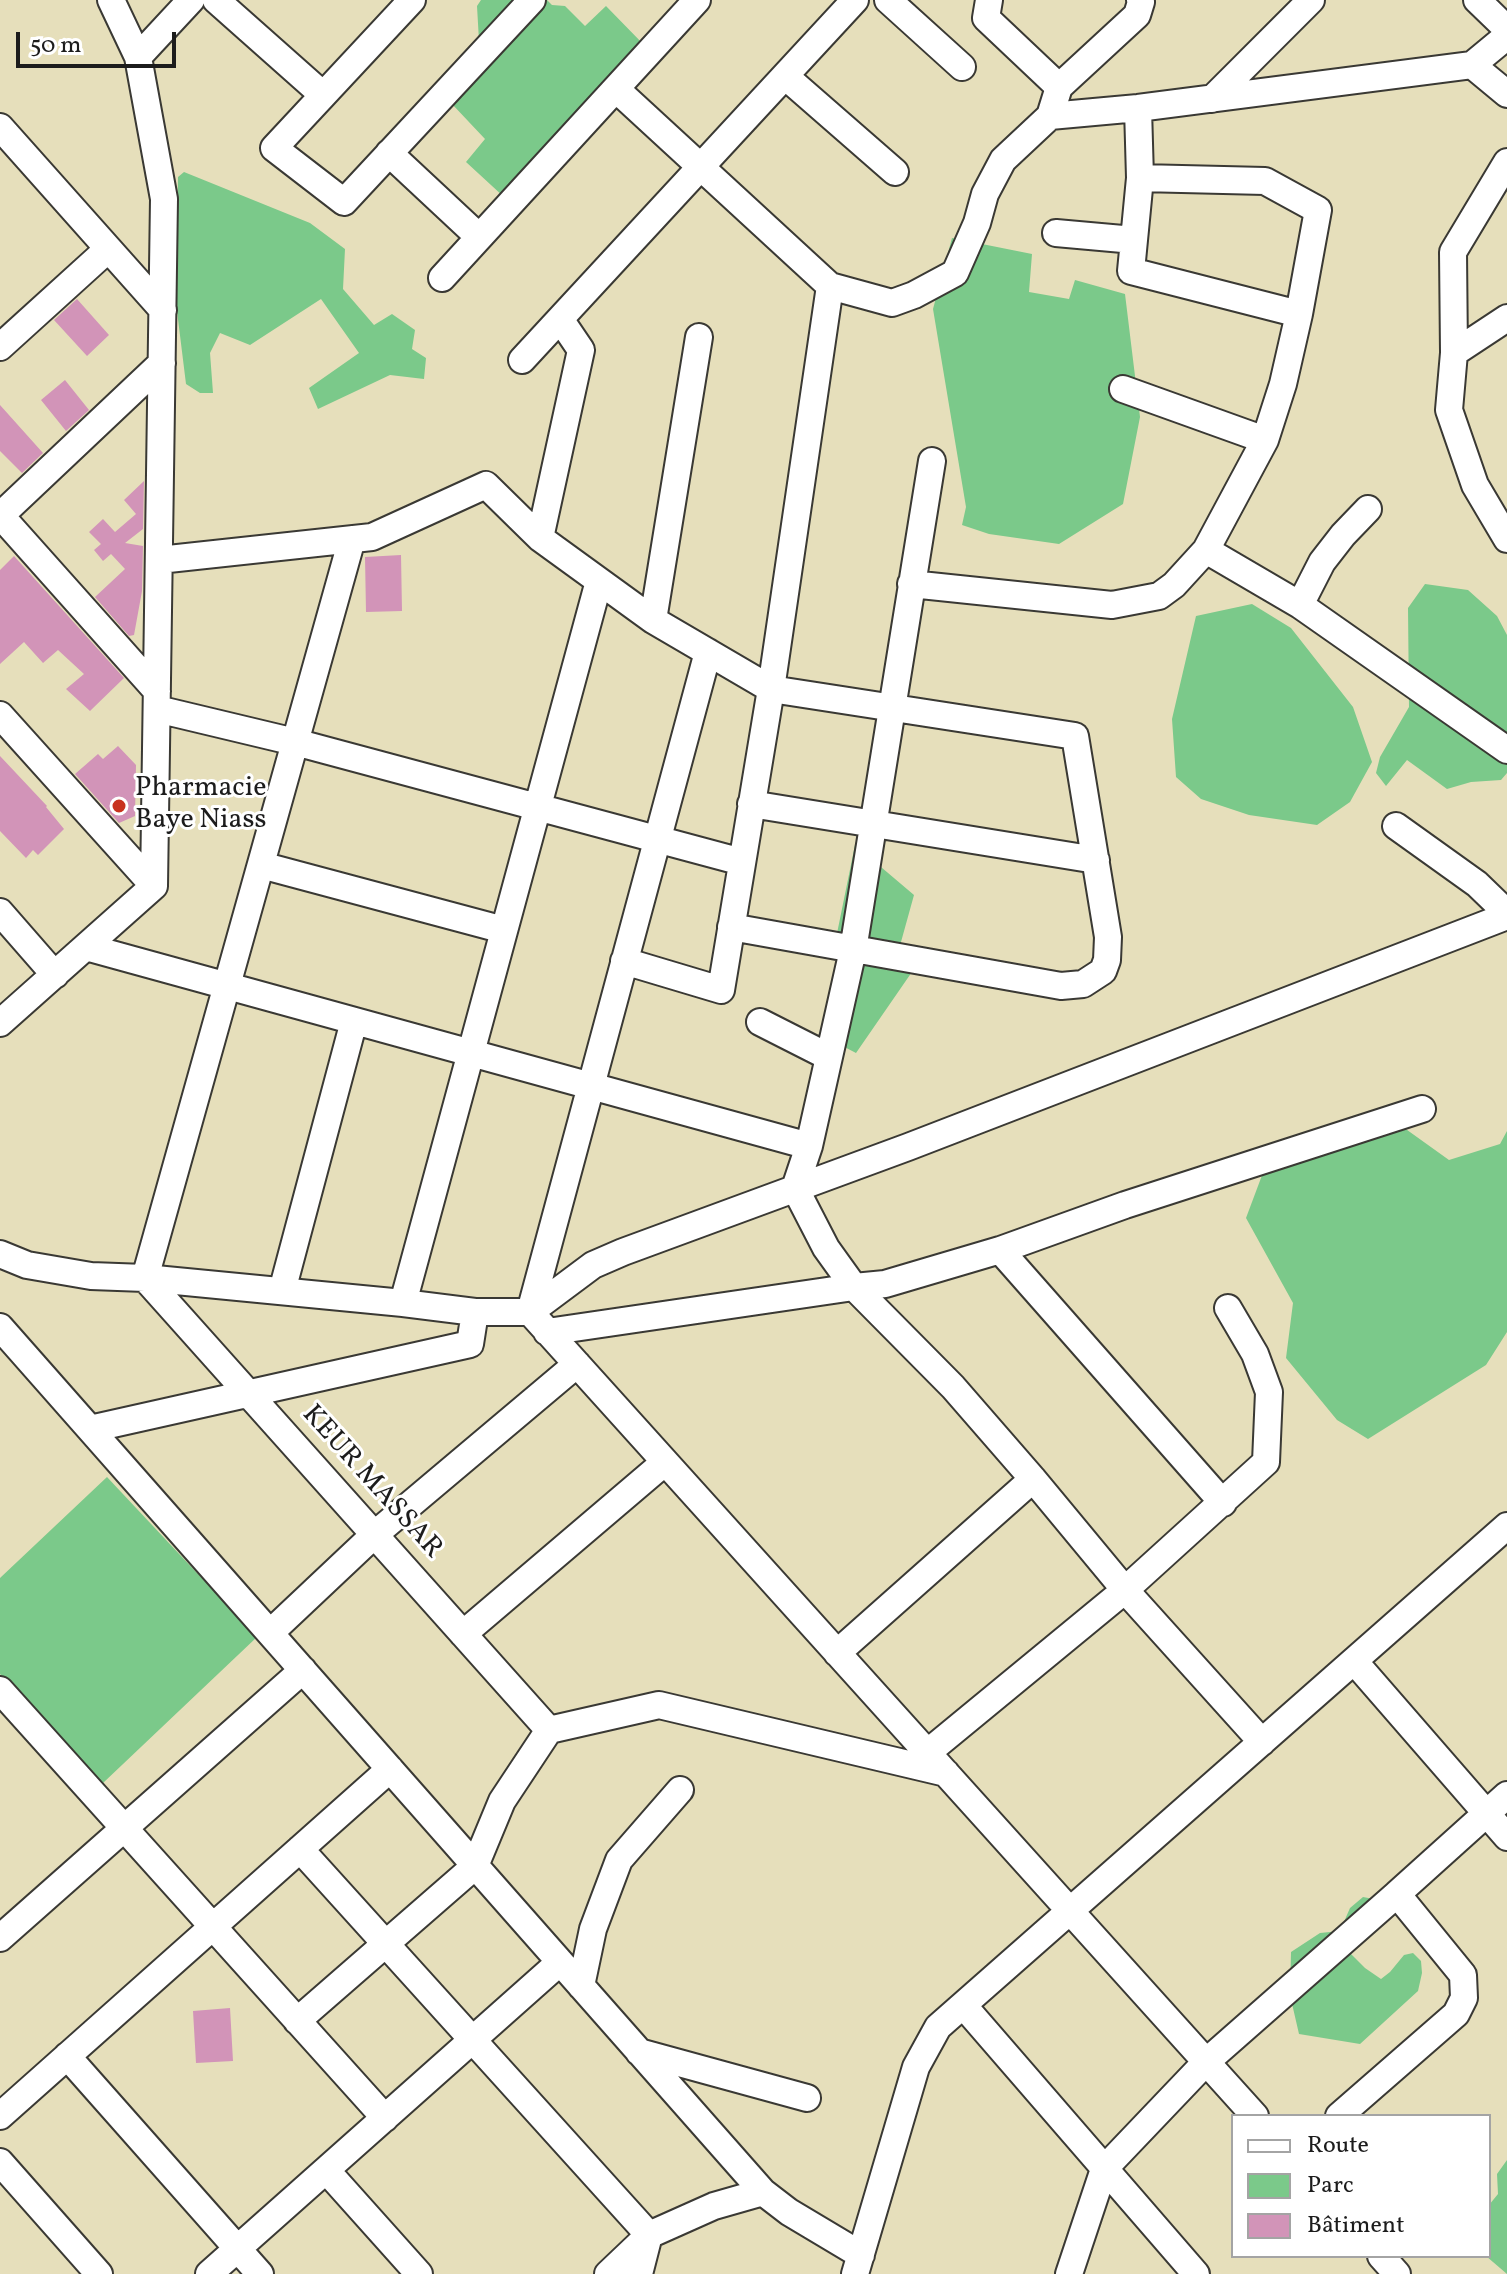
<!DOCTYPE html>
<html>
<head>
<meta charset="utf-8">
<style>
	body { margin:0 }
	#map { position:relative; width:1507px; height:2274px; overflow:hidden; background:#e6dfbb; font-family:Vollkorn,serif }
	canvas { display:block }
	.legend { position:absolute; left:1231px; top:2114px; width:260px; height:144px; box-sizing:border-box; background:#fff; border:2px solid #a4a4a4; margin:0; padding:10px 14px; list-style:none; font-size:24px; color:#1c1c1c }
	.legend li { display:flex; align-items:center; gap:16px; height:40px }
	.legend b { width:40px; border:2px solid #a4a4a4 }
	.scale { position:absolute; left:16px; top:32px; width:160px; height:36px; box-sizing:border-box; border:4px solid #1c1c1c; border-top:0; padding-left:10px; font-size:24px; line-height:28px; white-space:nowrap; color:#1c1c1c; -webkit-text-stroke:6px #fff; paint-order:stroke }
</style>
</head>
<body>
<div id="map">
<canvas width="1507" height="2274"></canvas>
<ul class="legend">
<li><b style="height:10px;background:#fff"></b>Route</li>
<li><b style="height:22px;background:#7bc98a"></b>Parc</li>
<li><b style="height:22px;background:#d294b8"></b>Bâtiment</li>
</ul>
<div class="scale">50 m</div>
</div>
<script>
const ctx = document.querySelector('canvas').getContext('2d');
ctx.lineJoin = 'round';
function paint(path, color) {
  ctx.fillStyle = color;
  ctx.fill(path, 'evenodd');
}
function shape(rows) {
  const path = new Path2D();
  for (const r of rows) {
    path.moveTo(r[0], r[1]);
    for (let i = 2; i < r.length; i += 2) path.lineTo(r[i], r[i + 1]);
  }
  return path;
}
function stroke(path, color, width, dash) {
  ctx.strokeStyle = color;
  ctx.lineWidth = width;
  ctx.lineCap = dash ? 'butt' : 'round';
  ctx.setLineDash(dash || []);
  ctx.stroke(path);
}
function drawText(font, color, halo, rows, align = 'center') {
  ctx.font = font + ' Vollkorn,serif';
  ctx.lineWidth = 6;
  ctx.setLineDash([]);
  ctx.textBaseline = 'middle';
  ctx.strokeStyle = halo;
  ctx.fillStyle = color;
  for (const [text, x, y, turn = 0] of rows) {
    ctx.save();
    ctx.translate(x, y);
    ctx.rotate((+turn || 0) * Math.PI / 180);
    ctx.textAlign = isNaN(turn) ? turn : align;
    if (halo) ctx.strokeText(text, 0, 0);
    ctx.fillText(text, 0, 0);
    ctx.restore();
  }
}
paint(shape([
	[481,0,547,0,552,5,565,6,585,26,606,6,645,46,504,197,466,162,485,139,435,86,479,41,477,6],
	[184,172,310,223,345,249,343,289,374,325,392,314,415,330,412,349,426,358,424,379,390,375,318,409,309,388,359,353,321,299,250,345,220,333,210,353,213,393,200,393,186,384,176,303,178,177],
	[952,238,1032,254,1029,292,1069,299,1075,280,1125,294,1140,417,1123,504,1059,544,989,534,962,525,966,507,933,309],
	[1425,584,1468,590,1497,616,1507,635,1507,773,1501,780,1471,782,1447,789,1407,760,1386,786,1376,773,1380,757,1409,707,1408,608],
	[1252,604,1291,628,1353,707,1372,762,1350,802,1317,825,1249,815,1201,799,1176,777,1172,719,1196,616],
	[855,845,914,895,896,960,914,969,856,1053,833,1041,854,991,833,953],
	[1382,1112,1449,1160,1500,1144,1507,1131,1507,1332,1486,1365,1368,1439,1337,1420,1286,1358,1293,1303,1246,1218,1267,1162],
	[107,1477,257,1637,103,1783,0,1674,0,1578],
	[1363,1897,1384,1901,1349,1952,1365,1968,1381,1979,1390,1972,1404,1955,1413,1953,1421,1961,1422,1973,1418,1991,1360,2044,1299,2034,1290,1995,1291,1952,1320,1933,1340,1931,1350,1908],
	[1507,2160,1507,2274,1486,2256,1489,2256,1489,2205,1498,2194,1497,2174]
]), '#7bc98a');
paint(shape([
	[77,299,109,335,87,356,54,320],
	[65,380,89,410,66,431,41,400],
	[0,405,43,453,22,473,0,451],
	[144,481,143,529,125,543,143,546,142,591,134,635,129,636,95,597,125,569,111,554,103,561,94,550,101,544,89,532,103,519,115,532,136,514,124,500],
	[401,555,402,611,366,612,365,557],
	[14,556,124,678,90,711,66,689,84,674,58,650,43,663,24,642,0,664,0,570],
	[118,746,136,765,135,816,119,823,75,774,98,754,103,759],
	[0,756,47,806,46,807,64,829,38,855,33,850,26,858,0,831],
	[230,2008,233,2061,196,2063,193,2011]
]), '#d294b8');
const minor = shape([
	[216,0,323,95],
	[412,0,274,148,344,202,532,0],
	[888,0,962,67],
	[989,0,986,18,1059,87],
	[1477,0,1507,29],
	[138,57,191,0],
	[1472,65,1507,94],
	[785,76,895,172],
	[616,89,830,286,892,303,914,295,955,273,977,223,985,194,1003,160,1050,116,1059,87,1137,15,1141,2,1140,0],
	[1212,99,1311,0],
	[1138,108,1140,178,1131,271,1299,314],
	[1050,116,1138,108,1472,65,1507,36],
	[0,127,163,310],
	[389,153,479,237],
	[1507,162,1453,252,1454,353,1449,410,1475,485,1507,539],
	[1056,233,1134,240],
	[442,278,697,0],
	[0,347,107,250],
	[1454,353,1507,318],
	[522,360,855,0],
	[1123,389,1265,440],
	[932,461,853,950,809,1146,795,1188,826,1248,854,1287,953,1387,1033,1479,1125,1590,1262,1742],
	[0,515,157,691],
	[0,516,162,363],
	[540,538,581,350,560,319],
	[352,539,145,1278,549,1730],
	[1206,550,1300,605,1507,750],
	[159,560,372,537,486,485,540,538,653,620,771,689,1075,736,1108,937,1107,960,1103,971,1083,984,1061,986,731,927],
	[911,584,1112,605,1159,596,1174,585,1206,550,1265,440,1283,384,1299,314,1318,210,1265,181,1140,178],
	[1300,605,1322,562,1343,535,1368,509],
	[653,620,699,337],
	[157,709,295,742,742,862],
	[0,715,154,886],
	[751,804,1096,860],
	[1396,826,1477,884,1507,913],
	[261,865,504,930],
	[0,912,55,975],
	[86,947,809,1146],
	[624,961,721,990,771,689,830,286],
	[760,1022,829,1057],
	[0,1023,154,886,164,199,138,57,111,0],
	[1000,1250,1223,1503],
	[0,1254,27,1265,91,1276,145,1278,403,1303,475,1312,530,1312,593,1265,623,1252,908,1147,1507,916],
	[282,1291,354,1021],
	[403,1303,599,581],
	[530,1312,1255,2116],
	[530,1312,708,652],
	[0,1327,763,2192,789,2212,861,2255],
	[547,1332,854,1287,885,1284,1000,1250,1125,1205,1422,1109],
	[90,1429,470,1344,475,1312],
	[270,1633,374,1535,577,1364],
	[463,1634,665,1462],
	[837,1653,1033,1479],
	[1354,1661,1507,1837],
	[0,1690,385,2118],
	[927,1753,1125,1590,1266,1462,1269,1392,1255,1354,1228,1308],
	[300,1849,649,2235],
	[0,1938,303,1670],
	[581,1986,593,1929,619,1860,680,1790],
	[963,2005,1196,2274],
	[297,2021,475,1866,502,1801,549,1730,659,1705,946,1773],
	[639,2052,807,2098],
	[67,2056,260,2274],
	[0,2116,390,1769],
	[1339,2116,1456,2014,1464,1998,1463,1975,1397,1894,1507,1795],
	[0,2162,99,2274],
	[326,2170,419,2274],
	[1381,2256,1397,2274],
	[209,2274,560,1962],
	[608,2274,649,2235,714,2206,763,2192],
	[639,2274,649,2235],
	[855,2274,916,2067,938,2027,1507,1526],
	[1069,2274,1104,2169,1206,2062,1397,1894]
]);
stroke(minor, '#3a3934', 30);
stroke(minor, '#fff', 26);
for (const [x, y, r, color] of [
	[119,806,8,"#c8321e"]
]) {
  const dot = new Path2D();
  dot.arc(x, y, r, 0, 2 * Math.PI);
  ctx.fillStyle = color;
  ctx.fill(dot);
  stroke(dot, '#fff', 3);
}
drawText('28px', '#1c1c1c', '#fff', [
	["Pharmacie",135,790],
	["Baye Niass",135,822]
], 'left');
drawText('28px', '#1c1c1c', '#fff', [
	["KEUR MASSAR",371,1483,48]
]);
</script>
</body>
</html>
